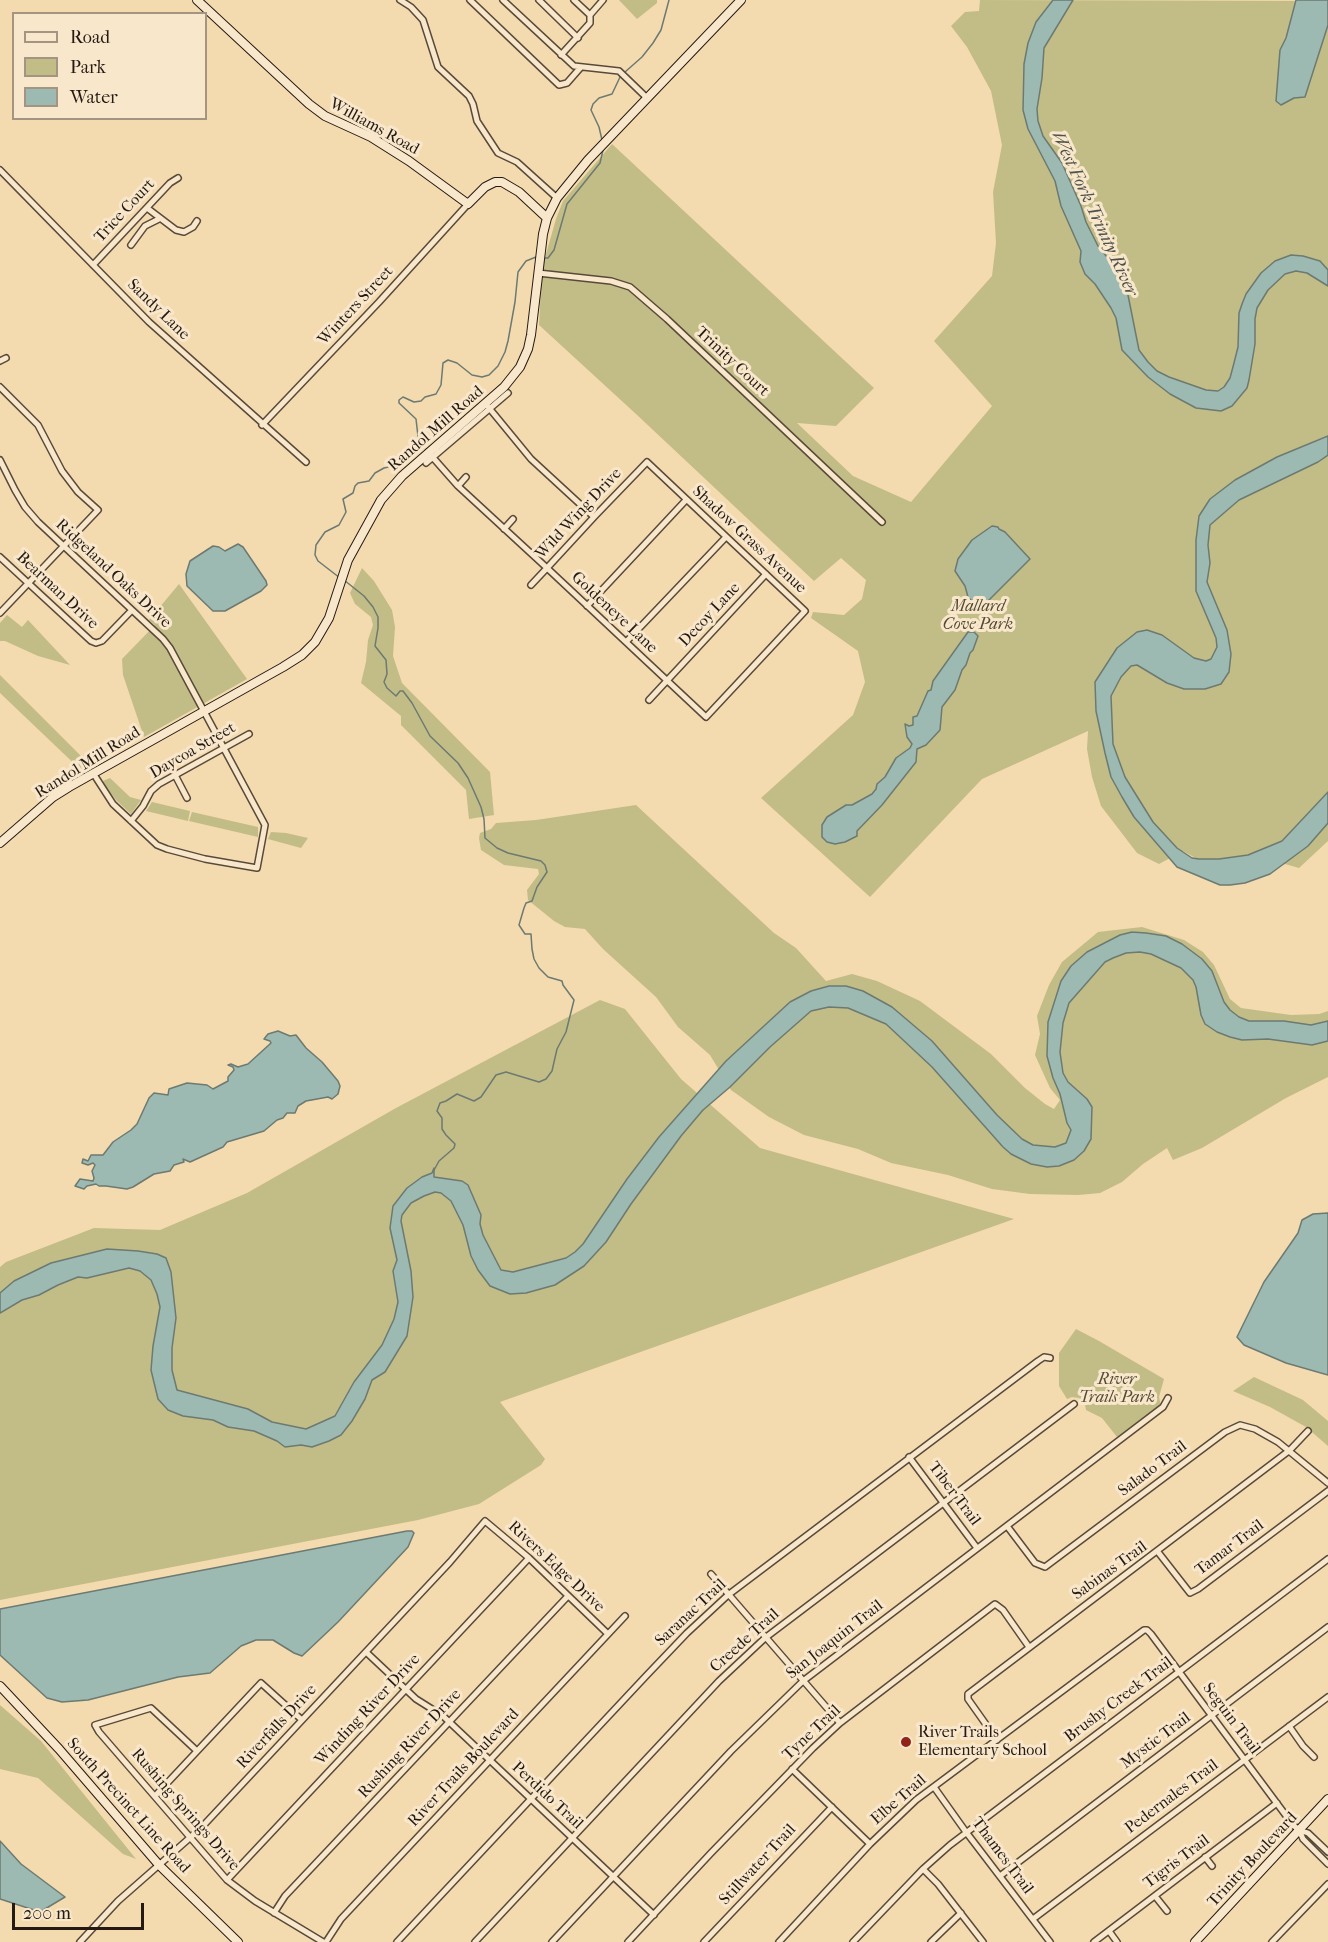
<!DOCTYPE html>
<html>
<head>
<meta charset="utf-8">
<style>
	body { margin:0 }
	#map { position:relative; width:1328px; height:1942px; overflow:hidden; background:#f4daaf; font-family:"IM FELL French Canon",serif }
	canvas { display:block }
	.legend { position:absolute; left:12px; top:12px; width:195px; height:108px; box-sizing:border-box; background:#f8e7cb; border:2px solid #a39581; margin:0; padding:8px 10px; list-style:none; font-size:18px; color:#241a13 }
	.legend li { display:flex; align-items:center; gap:12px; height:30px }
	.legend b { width:30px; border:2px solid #a39581 }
	.scale { position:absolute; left:12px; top:1903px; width:132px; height:27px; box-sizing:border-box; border:3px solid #241a13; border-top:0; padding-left:8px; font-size:18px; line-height:21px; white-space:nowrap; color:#241a13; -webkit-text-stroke:4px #f8e7cb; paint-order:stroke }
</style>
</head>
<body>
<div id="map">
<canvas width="1328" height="1942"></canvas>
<ul class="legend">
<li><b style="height:8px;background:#f8e7cb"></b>Road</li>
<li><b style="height:16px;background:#c2bd86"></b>Park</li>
<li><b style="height:16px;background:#9cbab1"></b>Water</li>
</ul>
<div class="scale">200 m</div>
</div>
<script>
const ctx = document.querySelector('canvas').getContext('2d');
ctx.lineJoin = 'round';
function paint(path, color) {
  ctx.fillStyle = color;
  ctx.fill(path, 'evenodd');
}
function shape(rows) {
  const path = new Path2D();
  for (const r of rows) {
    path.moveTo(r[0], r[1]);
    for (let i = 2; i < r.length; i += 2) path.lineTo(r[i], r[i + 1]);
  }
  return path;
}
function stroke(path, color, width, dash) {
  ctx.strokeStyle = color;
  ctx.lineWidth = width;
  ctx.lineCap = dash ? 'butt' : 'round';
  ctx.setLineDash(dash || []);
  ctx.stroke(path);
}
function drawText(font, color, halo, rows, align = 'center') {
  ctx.font = font + ' "IM FELL French Canon",serif';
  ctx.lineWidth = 6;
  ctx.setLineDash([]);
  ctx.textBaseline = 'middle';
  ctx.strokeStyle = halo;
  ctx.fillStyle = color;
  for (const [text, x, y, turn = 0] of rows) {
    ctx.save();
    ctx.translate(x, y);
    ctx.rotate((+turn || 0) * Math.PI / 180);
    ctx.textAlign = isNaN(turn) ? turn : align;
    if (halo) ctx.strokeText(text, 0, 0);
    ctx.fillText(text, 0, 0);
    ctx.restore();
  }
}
paint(shape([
	[619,0,657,0,657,3,637,19],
	[980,0,1328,1,1328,841,1299,868,1271,860,1206,864,1183,851,1159,864,1137,853,1101,806,1092,777,1087,749,1088,731,982,779,870,897,761,798,853,715,865,682,858,651,811,618,813,612,844,615,862,599,866,580,841,558,814,581,636,414,539,325,542,268,556,219,563,201,612,144,874,388,836,426,797,423,853,476,911,502,992,406,934,341,992,276,996,243,993,192,1002,145,991,91,967,47,951,26,965,12,979,11],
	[362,568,374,581,392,610,395,627,393,656,402,683,490,772,494,815,469,819,466,790,401,725,401,716,361,683,366,662,368,640,373,625,371,617,355,604,350,593],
	[179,584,247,679,144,737,123,675,122,659,155,625,149,620],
	[7,615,22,627,28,620,70,665,38,656,5,641,0,641,0,623],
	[0,675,93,768,85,774,0,693],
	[110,778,130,797,141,800,131,814,116,800,106,787,103,781],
	[152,802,190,811,188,821,146,811],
	[636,805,774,933,796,948,826,981,852,974,877,981,920,1001,991,1054,1025,1088,1045,1104,1054,1109,1060,1100,1050,1088,1035,1055,1040,1034,1037,1016,1049,985,1062,962,1098,932,1142,927,1184,940,1203,952,1214,965,1230,999,1241,1008,1291,1015,1319,1014,1328,1011,1328,1077,1286,1098,1202,1148,1173,1160,1167,1148,1143,1164,1122,1182,1100,1193,1078,1195,1030,1194,992,1189,948,1175,891,1163,858,1149,804,1135,769,1117,731,1090,710,1055,678,1027,656,997,603,949,585,929,565,927,554,921,528,900,527,890,539,874,538,869,504,865,481,850,479,838,480,833,491,829,496,823,536,820],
	[192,812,258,827,258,837,189,821],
	[271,832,286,833,308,838,301,848,268,839],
	[600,1000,625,1009,681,1079,760,1148,1014,1219,500,1402,545,1459,541,1465,479,1504,418,1520,0,1600,0,1267,6,1262,94,1228,160,1230,247,1193,396,1108],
	[1076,1329,1099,1341,1164,1379,1159,1397,1161,1406,1117,1437,1102,1418,1086,1410,1085,1404,1079,1398,1072,1397,1067,1399,1059,1386,1059,1353],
	[1254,1377,1303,1400,1328,1421,1328,1446,1306,1427,1270,1407,1233,1391],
	[0,1705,41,1741,136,1859,123,1854,38,1778,0,1769]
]), '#c2bd86');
const water = shape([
	[1053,0,1073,0,1044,48,1042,78,1037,109,1038,121,1043,136,1062,163,1081,206,1086,222,1098,246,1120,273,1126,285,1139,350,1148,362,1157,371,1169,377,1206,390,1218,391,1224,387,1230,378,1234,363,1238,347,1239,313,1242,304,1246,294,1261,273,1275,261,1291,255,1303,256,1320,261,1328,270,1328,286,1307,273,1296,271,1285,274,1268,290,1257,308,1255,319,1255,344,1249,380,1247,388,1232,406,1221,411,1196,408,1170,394,1148,377,1122,350,1116,318,1111,308,1095,284,1085,274,1080,262,1081,251,1061,206,1055,181,1028,129,1023,110,1024,64,1028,43,1036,22,1053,0],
	[1296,0,1328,0,1328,25,1305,97,1294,98,1281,105,1276,101,1280,50,1286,38,1296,0],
	[1328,436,1328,455,1318,462,1239,500,1210,525,1208,545,1210,563,1207,582,1227,630,1231,654,1229,672,1221,684,1205,689,1184,689,1167,683,1137,665,1131,666,1121,677,1111,696,1113,744,1125,777,1153,822,1177,848,1192,858,1199,859,1219,859,1248,855,1282,841,1328,792,1328,823,1308,846,1270,874,1245,883,1230,885,1220,885,1177,867,1134,817,1122,797,1111,777,1105,753,1096,711,1095,682,1117,648,1137,632,1147,630,1162,635,1194,658,1206,661,1211,659,1217,647,1216,638,1196,591,1196,540,1199,516,1210,499,1235,480,1277,457,1328,436],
	[992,526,998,527,999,529,1005,532,1030,559,982,607,980,604,974,603,968,597,965,586,955,571,958,559,972,540,992,526],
	[238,544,243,547,266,581,267,585,261,591,225,611,213,611,187,586,186,574,190,561,213,546,219,547,225,551,238,544],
	[968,632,974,632,978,636,973,650,970,653,966,665,962,670,955,690,942,707,940,730,926,745,917,749,916,762,882,805,857,831,857,836,845,842,835,844,827,842,822,837,822,825,827,817,846,805,852,805,872,794,876,789,877,784,885,777,896,758,910,748,912,744,907,737,905,724,909,726,913,725,913,717,917,716,928,691,931,690,933,681,968,632],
	[1132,932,1146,933,1166,936,1182,944,1202,959,1212,971,1224,1002,1230,1010,1239,1017,1249,1021,1284,1021,1311,1025,1328,1021,1328,1041,1312,1045,1268,1039,1242,1040,1230,1037,1217,1032,1205,1024,1201,1015,1196,987,1193,980,1181,968,1151,954,1140,952,1126,953,1113,958,1105,962,1069,1003,1063,1023,1060,1052,1063,1073,1068,1082,1087,1099,1092,1107,1091,1139,1084,1151,1074,1160,1059,1166,1047,1167,1031,1164,1011,1154,1003,1147,932,1067,886,1024,848,1008,829,1007,811,1011,770,1047,730,1087,703,1110,681,1136,631,1204,606,1242,584,1266,555,1285,526,1293,510,1294,490,1286,478,1270,471,1256,463,1225,451,1201,441,1193,435,1192,424,1196,411,1203,402,1215,401,1221,411,1271,413,1297,407,1336,385,1372,372,1380,365,1399,352,1421,341,1435,329,1441,312,1447,301,1445,285,1447,277,1441,254,1431,228,1427,213,1420,183,1416,168,1410,158,1399,151,1370,153,1346,160,1307,157,1294,151,1280,140,1271,129,1268,87,1278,78,1277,58,1285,39,1295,22,1300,0,1313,0,1293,14,1281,51,1263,107,1249,138,1251,157,1254,166,1258,171,1272,176,1318,172,1348,172,1370,177,1390,248,1409,272,1422,306,1429,335,1416,354,1382,382,1345,394,1319,398,1302,393,1271,397,1260,390,1228,393,1206,407,1188,422,1177,432,1173,434,1168,434,1177,462,1181,468,1185,481,1215,480,1224,483,1235,501,1270,513,1272,566,1258,575,1252,583,1244,627,1179,659,1137,726,1061,790,1002,811,991,829,986,846,986,863,991,892,1007,932,1041,997,1115,1022,1139,1033,1145,1055,1147,1066,1143,1071,1130,1067,1123,1060,1094,1053,1078,1047,1056,1048,1022,1061,981,1071,966,1087,952,1120,935,1132,932],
	[278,1031,290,1036,296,1035,306,1048,322,1062,338,1081,340,1086,338,1094,332,1099,328,1097,306,1101,298,1106,295,1113,287,1113,283,1118,277,1120,264,1131,227,1142,223,1147,190,1162,183,1159,184,1162,174,1165,170,1171,154,1174,133,1187,127,1189,106,1186,99,1186,96,1184,87,1186,84,1189,75,1186,80,1179,93,1181,94,1178,92,1171,95,1165,93,1163,88,1165,82,1163,83,1159,88,1161,91,1155,103,1155,113,1142,131,1130,137,1124,149,1098,154,1093,168,1095,169,1089,187,1083,207,1085,213,1089,228,1081,228,1077,234,1070,233,1067,228,1065,231,1064,238,1067,248,1064,271,1043,270,1041,264,1039,268,1034,278,1031],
	[1328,1213,1328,1375,1286,1363,1244,1345,1237,1337,1264,1282,1298,1233,1302,1220,1313,1214,1328,1213],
	[407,1531,412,1531,414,1533,408,1547,338,1622,302,1656,294,1653,273,1640,256,1640,241,1646,210,1673,178,1677,88,1700,62,1702,47,1698,0,1655,0,1609,407,1531],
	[0,1841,21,1864,65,1897,40,1912,0,1899,0,1841]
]);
paint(water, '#9cbab1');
stroke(water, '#6c7a72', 1.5);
stroke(shape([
	[625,72,642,57,653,43,661,30,669,0],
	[602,140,599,127,591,110,593,104,599,98,612,94,621,75],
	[543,258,548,258,554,250,567,204,600,163,603,150],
	[340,578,318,561,315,555,316,545,325,532,339,525,346,512,343,499,353,493,355,486,358,483,369,481,375,473,384,468,393,466,399,457,409,455,417,450,419,445,416,419,399,403,399,400,403,397,414,402,421,401,425,397,436,394,441,385,443,363,448,360,457,363,472,375,482,377,489,375,498,366,505,352,508,341,515,302,518,272,526,261,536,257],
	[344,580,364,596,373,607,378,617,378,628,375,646,386,660,387,674,384,682,387,688,396,696,400,691,403,691,412,703,430,736,458,763,468,778,481,807,484,819,485,838,497,848,508,853,541,861,545,865,547,872,537,887,532,901,526,903,524,908,519,925,525,934,531,934,532,949,534,959,539,968,548,977,562,981,563,985,574,1000,566,1032,557,1049,552,1071,546,1079,539,1082,506,1072,496,1075,481,1097,474,1101,457,1094,446,1101,440,1103,437,1111,442,1118,442,1129,446,1135,455,1144,454,1148,439,1161,433,1172]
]), '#6c7a72', 1.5);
const street = shape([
	[400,0,411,7,423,20,438,67,469,96,473,104,477,121,498,153,517,162,557,198],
	[470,0,559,85,567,83,581,67],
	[503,0,574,66,619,71,647,98],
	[539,0,578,38],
	[590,15,603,0],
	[561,55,590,23,590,15,574,0],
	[0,170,149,322,306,462],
	[147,208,176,230,184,232,193,227,197,221],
	[131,245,145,226,159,219],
	[93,265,170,183,178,178],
	[538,273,611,281,630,287,667,319,882,522],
	[0,361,6,358],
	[0,387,38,425,62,471,78,492,98,510,0,613],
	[485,403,531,459,594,517],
	[262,425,379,302,468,204],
	[428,452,458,486,547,568,706,717,805,611,647,462,594,517,547,568,531,585],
	[0,460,15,490,25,507,38,522,163,639,170,648,265,825,257,868,205,859,167,849,157,845,113,804,93,773],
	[426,463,508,393],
	[458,486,466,477],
	[504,529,513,519],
	[0,557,91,641,96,643,102,641,132,610],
	[587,606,686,500],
	[626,642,726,537],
	[649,700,766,574],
	[175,775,187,798],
	[131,821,143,806,151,791,159,784,249,734],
	[909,1457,977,1548],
	[1007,1526,1035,1563,1045,1567,1225,1432,1240,1425,1255,1429,1278,1442,1328,1483],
	[1158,1552,1190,1593,1198,1589,1328,1491],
	[711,1574,840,1723],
	[366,1652,416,1699,443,1716,654,1915],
	[1289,1726,1303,1746,1314,1757],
	[997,1740,968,1699,968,1694,1290,1450,1308,1431],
	[197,1751,151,1708,95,1725,99,1732,227,1880,255,1901,323,1942],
	[792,1769,870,1844],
	[934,1787,966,1832,1050,1942],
	[155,1796,261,1683,302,1720],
	[1299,1830,1308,1833,1328,1852],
	[1205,1857,1212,1866],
	[923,1869,938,1884,983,1942],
	[1000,1876,1328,1627],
	[227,1880,529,1558],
	[1155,1896,1167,1911],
	[274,1913,285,1896,568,1596],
	[1033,1919,1328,1697],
	[1109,1931,1117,1942],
	[80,1942,118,1901,201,1828,450,1562,485,1521,529,1558,608,1634],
	[326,1942,341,1919,625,1616],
	[397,1942,646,1676,687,1633,728,1595,1038,1361,1044,1357,1050,1358],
	[475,1942,719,1681,765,1638,1074,1404],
	[552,1942,731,1751,803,1681,1163,1407,1168,1398],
	[628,1942,711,1853,813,1748,840,1723,995,1604,1003,1610,1029,1647],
	[704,1942,832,1807],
	[779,1942,870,1844,916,1800,1144,1630,1147,1630,1151,1634,1293,1825,1299,1830,1303,1839,1328,1864],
	[853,1942,923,1869,950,1845,1328,1559],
	[931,1942,961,1913],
	[1094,1942,1277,1803],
	[1272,1942,1328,1884]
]);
const secondary = shape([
	[197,0,309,104,325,116,371,137,409,161,468,204,485,187,495,182,502,182,519,192,547,218],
	[0,843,53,797,69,787,283,667,302,655,315,642,329,618,348,560,381,500,402,476,504,387,520,367,528,349,531,335,543,234,547,218,557,198,588,160,741,0],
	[0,1686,59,1749,159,1865,238,1942],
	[1195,1942,1328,1799]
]);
stroke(street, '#584a3a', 8);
stroke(secondary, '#241a13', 10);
stroke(street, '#f8e7cb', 5);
stroke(secondary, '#f8e7cb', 8);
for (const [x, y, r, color] of [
	[906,1742,6,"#8f2418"]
]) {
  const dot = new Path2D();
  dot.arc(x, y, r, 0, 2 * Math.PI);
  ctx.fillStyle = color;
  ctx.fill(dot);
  stroke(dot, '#f8e7cb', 2);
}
drawText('16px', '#241a13', '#f8e7cb', [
	["Williams Road",374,127,29],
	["Trice Court",125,211,-47],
	["Winters Street",356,306,-47],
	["Sandy Lane",158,310,44],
	["Trinity Court",732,362,43],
	["Randol Mill Road",436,429,-41],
	["Wild Wing Drive",579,514,-47],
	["Shadow Grass Avenue",749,540,43],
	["Ridgeland Oaks Drive",113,574,43],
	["Bearman Drive",57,591,43],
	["Goldeneye Lane",614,613,43],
	["Decoy Lane",710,615,-47],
	["Daycoa Street",193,751,-30],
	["Randol Mill Road",88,763,-32],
	["Salado Trail",1153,1469,-37],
	["Tiber Trail",954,1494,53],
	["Tamar Trail",1230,1548,-37],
	["Rivers Edge Drive",556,1567,43],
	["Sabinas Trail",1110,1571,-36],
	["Saranac Trail",691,1613,-43],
	["San Joaquin Trail",835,1640,-38],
	["Creede Trail",745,1641,-42],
	["Brushy Creek Trail",1119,1700,-37],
	["Winding River Drive",368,1710,-47],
	["Seguin Trail",1231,1719,53],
	["Riverfalls Drive",277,1727,-47],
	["Tyne Trail",812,1733,-43],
	["Mystic Trail",1156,1741,-37],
	["Rushing River Drive",410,1744,-47],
	["River Trails Boulevard",464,1768,-47],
	["Perdido Trail",547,1796,43],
	["Pedernales Trail",1172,1797,-37],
	["Elbe Trail",899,1800,-41],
	["South Precinct Line Road",128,1806,48],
	["Rushing Springs Drive",185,1810,49],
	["Thames Trail",1002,1856,53],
	["Trinity Boulevard",1253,1860,-47],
	["Tigris Trail",1177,1862,-37],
	["Stillwater Trail",758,1865,-47]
]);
drawText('italic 16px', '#534b36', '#f8e7cb', [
	["Mallard",978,607],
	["Cove Park",978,625],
	["River",1117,1380],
	["Trails Park",1117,1398]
]);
drawText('16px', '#241a13', '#f8e7cb', [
	["River Trails",918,1733],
	["Elementary School",918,1751]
], 'left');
drawText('italic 18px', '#4e524a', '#f8e7cb', [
	["West Fork Trinity River",1094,214,65]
]);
</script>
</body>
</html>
